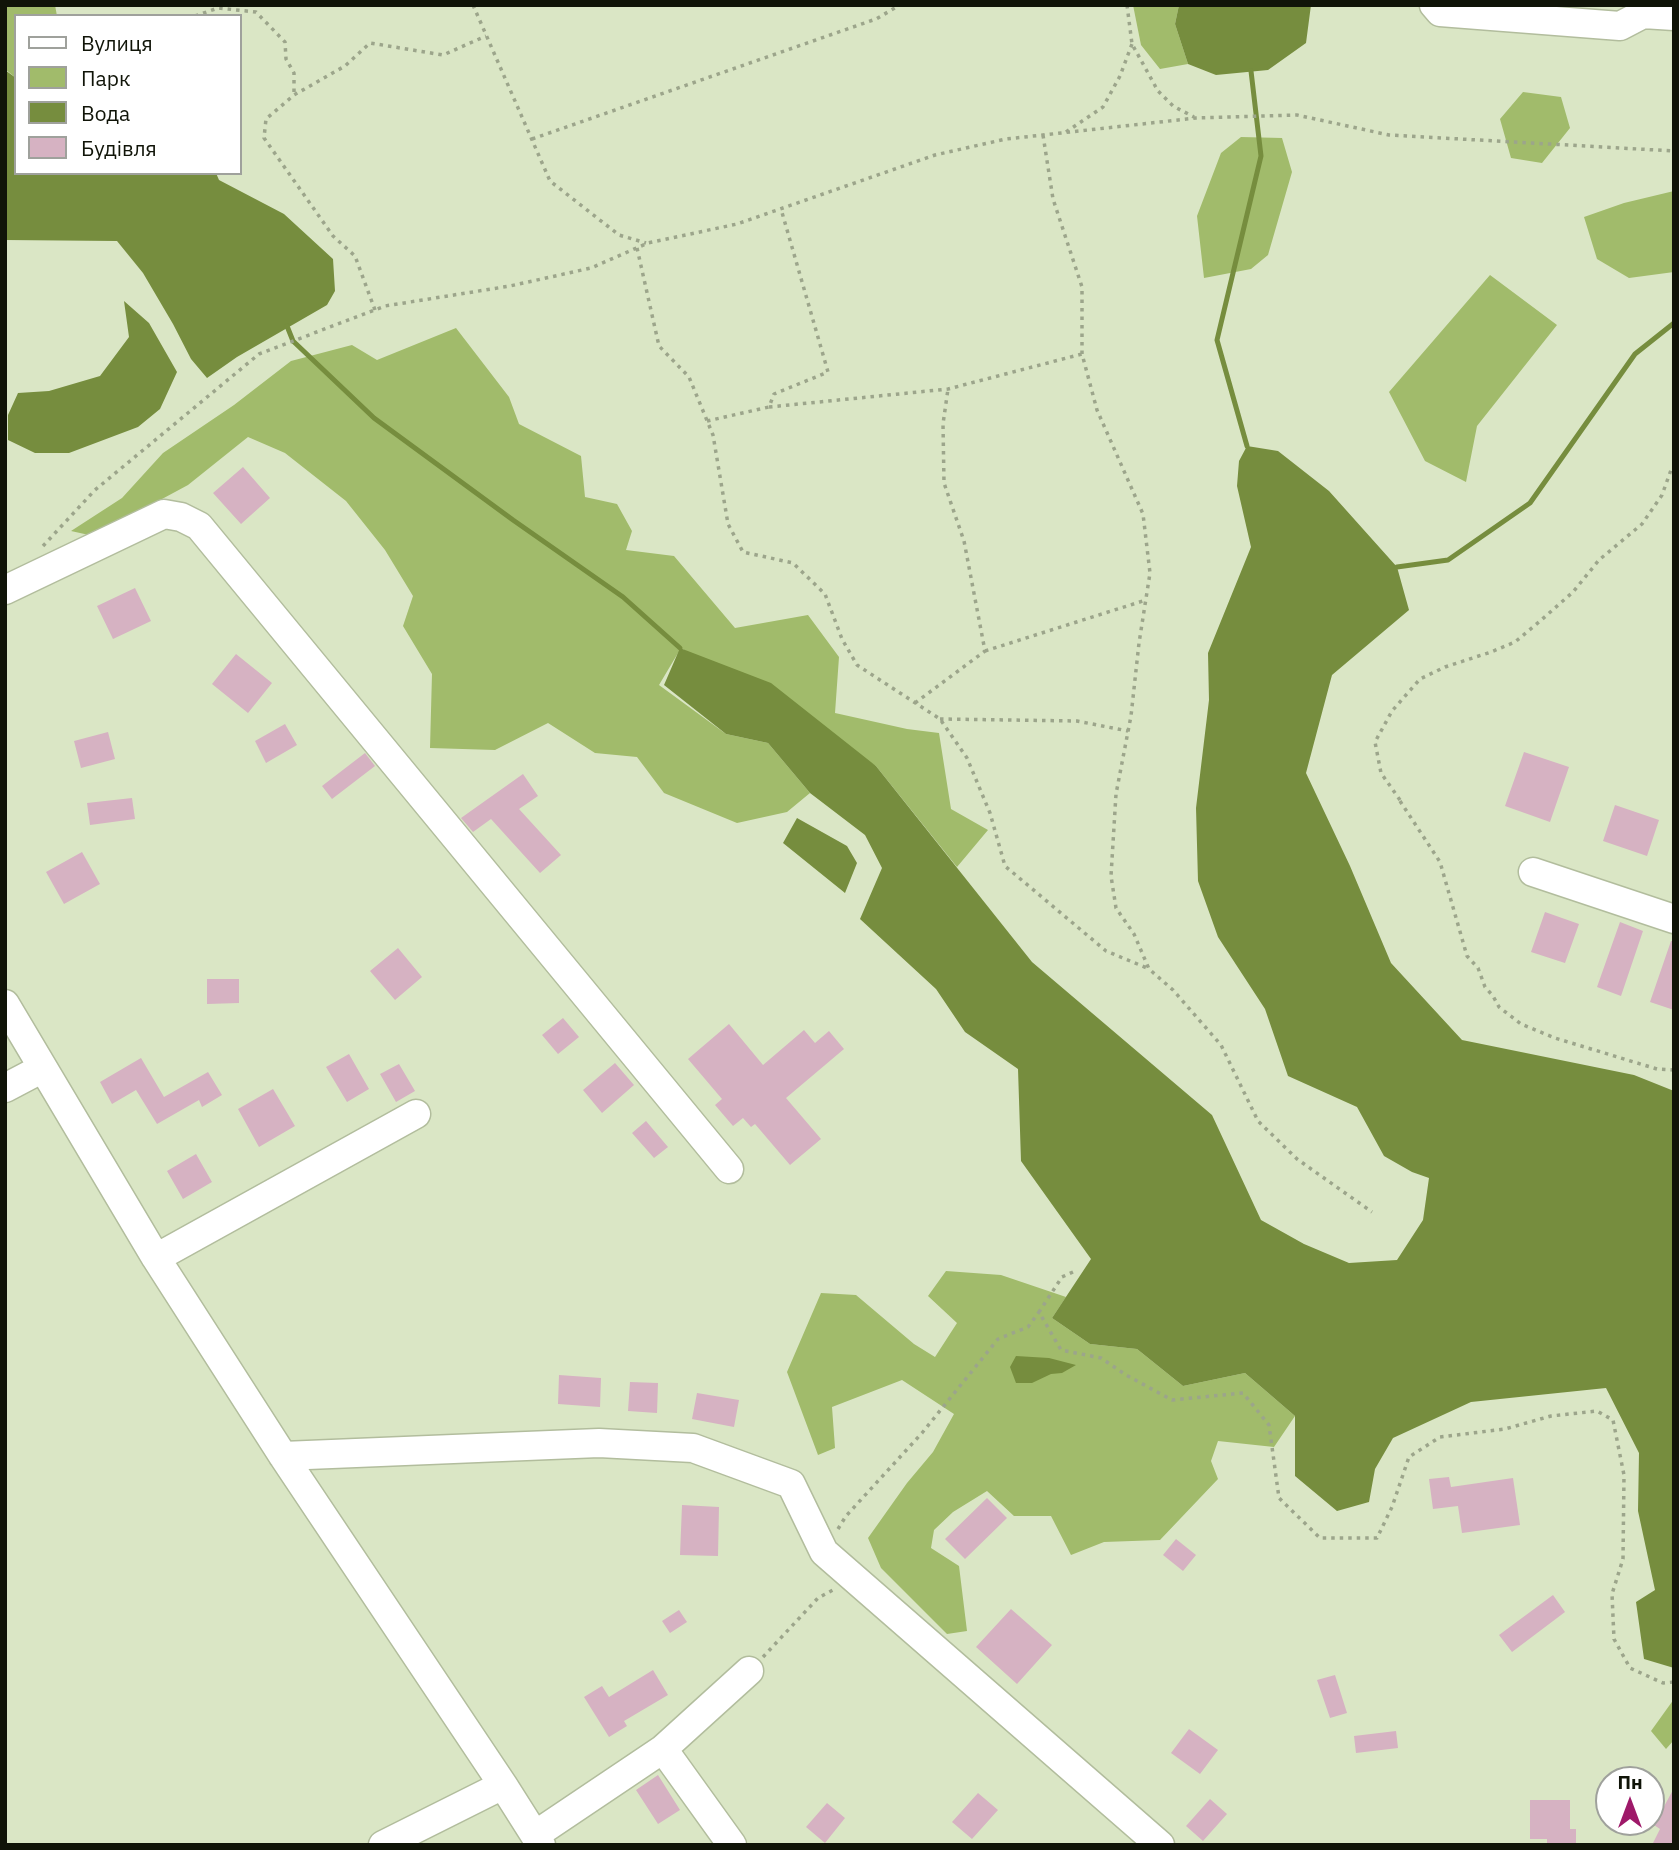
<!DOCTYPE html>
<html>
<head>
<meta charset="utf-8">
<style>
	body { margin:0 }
	#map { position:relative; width:1679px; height:1850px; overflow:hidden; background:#dae6c5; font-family:"IBM Plex Sans",sans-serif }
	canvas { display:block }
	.frame { position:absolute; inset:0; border:7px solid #101408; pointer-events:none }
	.legend { position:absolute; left:14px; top:14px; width:228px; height:161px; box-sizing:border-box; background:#fff; border:2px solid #9fa19c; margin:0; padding:9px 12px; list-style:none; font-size:21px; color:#101408 }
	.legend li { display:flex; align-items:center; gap:14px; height:35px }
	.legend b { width:35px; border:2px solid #9fa19c }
	.north { position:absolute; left:1595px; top:1766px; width:70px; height:70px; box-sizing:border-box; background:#fff; border:2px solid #9fa19c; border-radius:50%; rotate:0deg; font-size:19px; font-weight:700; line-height:28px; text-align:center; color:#101408 }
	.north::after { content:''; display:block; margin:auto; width:24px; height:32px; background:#9e1969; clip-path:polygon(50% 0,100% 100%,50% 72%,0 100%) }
</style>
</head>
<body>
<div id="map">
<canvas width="1679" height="1850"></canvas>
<div class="frame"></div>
<ul class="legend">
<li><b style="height:9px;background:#fff"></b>Вулиця</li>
<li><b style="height:19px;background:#a1bb6b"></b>Парк</li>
<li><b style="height:19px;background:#768d3e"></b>Вода</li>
<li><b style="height:19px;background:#d6b2c2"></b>Будівля</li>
</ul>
<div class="north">Пн</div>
</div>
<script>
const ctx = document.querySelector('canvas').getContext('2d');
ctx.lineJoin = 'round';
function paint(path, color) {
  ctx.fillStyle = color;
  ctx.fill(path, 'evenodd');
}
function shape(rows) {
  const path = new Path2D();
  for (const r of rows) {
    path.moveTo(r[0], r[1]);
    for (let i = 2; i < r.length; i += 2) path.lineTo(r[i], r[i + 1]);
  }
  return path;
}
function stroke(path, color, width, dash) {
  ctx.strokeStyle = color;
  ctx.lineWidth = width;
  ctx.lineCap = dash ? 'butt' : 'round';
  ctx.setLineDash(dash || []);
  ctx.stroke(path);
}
paint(shape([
	[5,5,55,5,57,16,16,16,16,78,5,69],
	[1133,5,1179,5,1175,24,1188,64,1160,69,1141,45],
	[1523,92,1561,97,1570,128,1542,163,1511,158,1500,119],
	[1241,137,1282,138,1292,172,1268,255,1251,269,1204,278,1197,216,1221,153],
	[1674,191,1674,272,1629,278,1597,259,1584,217,1624,203],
	[1490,275,1557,325,1477,426,1466,482,1425,461,1389,392],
	[456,328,509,397,519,424,581,456,585,497,617,504,632,531,626,550,674,556,735,628,808,615,839,657,835,713,907,729,939,733,951,809,988,830,957,867,876,766,681,648,659,685,726,734,768,743,810,793,787,812,737,823,664,793,637,757,595,753,548,723,495,750,430,748,432,674,403,626,413,596,385,550,346,501,285,453,248,437,188,485,162,499,89,535,71,531,122,498,163,453,234,405,291,361,352,345,377,360],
	[946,1271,1001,1275,1066,1297,1052,1318,1090,1344,1137,1349,1183,1386,1245,1373,1295,1416,1274,1447,1218,1441,1211,1461,1218,1479,1160,1540,1104,1542,1071,1555,1051,1516,1014,1516,987,1491,953,1512,934,1530,931,1548,959,1566,967,1631,947,1634,881,1568,868,1538,907,1483,933,1452,954,1414,902,1380,832,1407,835,1448,818,1455,787,1372,821,1293,856,1295,914,1344,935,1357,957,1323,928,1296],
	[1674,1699,1674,1740,1666,1749,1651,1731]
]), '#a1bb6b');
paint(shape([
	[1179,5,1311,5,1306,43,1268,70,1216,75,1188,64,1175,24],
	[5,70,16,78,16,173,216,173,219,180,284,214,333,259,335,291,327,305,237,357,207,378,191,359,173,324,143,273,117,241,5,240],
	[124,301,149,323,177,372,160,409,138,427,69,453,35,453,8,440,8,415,18,393,49,391,100,376,129,337],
	[1247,446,1278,451,1329,491,1397,567,1409,610,1332,675,1306,773,1350,866,1391,963,1462,1040,1634,1075,1674,1091,1674,1668,1644,1659,1636,1602,1655,1590,1638,1511,1639,1453,1606,1388,1471,1402,1393,1438,1375,1469,1369,1502,1337,1511,1295,1476,1295,1416,1245,1373,1183,1386,1137,1349,1090,1344,1052,1318,1091,1259,1021,1161,1018,1069,965,1032,936,989,860,919,882,868,865,835,810,793,768,743,726,734,664,685,680,648,771,683,876,766,1032,962,1212,1115,1261,1220,1304,1244,1349,1263,1397,1260,1423,1220,1429,1178,1412,1172,1384,1156,1357,1107,1288,1076,1265,1009,1218,937,1198,881,1196,808,1209,700,1208,653,1251,547,1237,486,1239,461],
	[797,818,847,846,857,863,845,893,783,843],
	[1016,1356,1049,1358,1076,1365,1062,1373,1051,1374,1032,1383,1016,1383,1010,1367]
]), '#768d3e');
stroke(shape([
	[287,326,293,341,374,418,513,520,623,597,680,648],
	[1247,446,1217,340,1261,156,1251,71],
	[1397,567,1448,560,1530,503,1635,354,1674,323]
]), '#768d3e', 5);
paint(shape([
	[243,467,270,498,241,524,213,493],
	[135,588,151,621,113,639,97,606],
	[236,654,272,683,248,713,212,684],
	[285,724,297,745,266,763,255,741],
	[108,732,115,759,81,768,74,741],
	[1524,752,1569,767,1550,822,1505,806],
	[365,753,375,766,332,799,322,786],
	[523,774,538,796,519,809,561,855,540,873,491,819,473,832,461,818],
	[132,798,135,819,90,825,87,803],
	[1615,805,1659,820,1647,856,1603,841],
	[82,852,100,884,64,904,46,872],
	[1545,912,1579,924,1565,963,1531,952],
	[1620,922,1643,931,1621,996,1597,987],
	[1671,941,1674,941,1674,1010,1650,1002],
	[398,948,422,977,395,1000,370,971],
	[207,979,239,979,239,1003,207,1004],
	[563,1018,579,1037,558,1054,542,1035],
	[729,1024,763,1065,804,1030,815,1043,829,1031,844,1049,786,1098,821,1139,790,1165,755,1124,751,1127,743,1118,733,1126,715,1105,722,1099,688,1059],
	[349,1054,369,1089,347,1102,326,1067],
	[141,1058,164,1097,208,1072,222,1095,202,1107,199,1100,157,1124,136,1090,112,1104,100,1082],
	[615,1063,634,1085,602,1113,583,1090],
	[399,1064,415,1091,396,1102,380,1074],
	[273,1089,295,1126,259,1147,238,1109],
	[646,1121,668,1147,654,1158,632,1133],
	[196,1154,212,1182,183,1199,167,1171],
	[559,1375,601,1378,600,1407,558,1404],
	[630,1382,658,1383,657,1413,628,1411],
	[697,1393,739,1400,734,1427,692,1419],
	[1449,1477,1451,1487,1513,1478,1520,1525,1462,1533,1458,1506,1433,1509,1429,1479],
	[987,1498,1007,1518,965,1559,945,1539],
	[682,1505,719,1507,718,1556,680,1555],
	[1176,1539,1196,1555,1183,1571,1163,1555],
	[1553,1595,1565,1612,1512,1652,1499,1635],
	[1011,1609,1052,1645,1017,1684,976,1647],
	[679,1610,687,1622,670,1633,662,1621],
	[653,1670,668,1695,624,1721,627,1726,609,1737,584,1697,602,1686,609,1697],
	[1335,1675,1347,1713,1330,1718,1317,1680],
	[1189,1729,1218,1750,1200,1774,1171,1753],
	[1396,1731,1398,1748,1356,1753,1354,1736],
	[658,1775,680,1810,658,1824,636,1790],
	[1674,1788,1674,1845,1652,1845,1660,1829,1654,1825],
	[978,1793,998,1810,972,1839,952,1822],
	[1210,1799,1227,1814,1203,1841,1186,1826],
	[1530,1800,1570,1800,1570,1829,1576,1829,1576,1845,1547,1845,1547,1839,1530,1839],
	[827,1803,845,1818,825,1843,806,1827]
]), '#d6b2c2');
const minor = shape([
	[1434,5,1440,12,1620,26,1643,14,1645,5],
	[1643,14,1674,16],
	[5,590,164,514,181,517,199,526,729,1169],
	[1533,872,1674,919],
	[5,1004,156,1258,283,1456,503,1785,541,1845],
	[5,1088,43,1068],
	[156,1258,416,1114],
	[283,1456,599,1443,693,1448,791,1484,824,1552,1160,1845],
	[663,1749,749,1671],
	[535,1835,663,1749,732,1845],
	[383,1845,503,1785]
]);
stroke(minor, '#b2bd9d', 31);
stroke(shape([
	[473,5,550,181,619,235,646,243],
	[1127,5,1132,44,1158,91,1173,106,1194,117],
	[195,16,218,8,256,12,285,42,286,59,294,73,294,95],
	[1066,132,1103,107,1120,76,1132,44],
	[1043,135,1053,199,1082,287,1082,354,1097,410,1143,514,1150,573,1139,643,1131,716,1116,794,1111,876,1116,908,1134,934,1149,969,1173,990,1221,1045,1258,1121,1297,1159,1372,1212],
	[532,139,876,19,900,5],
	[637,248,659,346,689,377,713,435,728,524,743,552,793,563,825,594,842,639,857,665,940,719,967,758,990,813,1005,866,1106,951,1147,968],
	[375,310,355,256,333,236,264,138,266,119,294,95,345,66,370,43,443,55,486,36],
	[769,407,948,389,1082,354],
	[707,421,769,407,774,394,828,372,781,209],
	[43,546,95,490,259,354,385,306,510,286,591,268,648,243,737,224,935,155,1006,139,1043,135,1196,118,1297,115,1389,135,1674,151],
	[985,651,1146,600],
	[915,703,985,651,964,541,944,483,943,424,948,389],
	[940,719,1077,721,1128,731],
	[1400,800,1381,773,1375,742,1392,711,1420,679,1445,667,1491,652,1515,642,1539,622,1573,592,1599,560,1642,524,1662,495,1671,470,1674,467],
	[1400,801,1440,862,1467,956,1478,968,1485,987,1493,996,1499,1007,1521,1024,1555,1038,1657,1069,1674,1070],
	[1073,1272,1062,1277,1039,1312,1061,1350,1101,1358,1126,1375,1172,1400,1243,1393,1269,1425,1279,1498,1320,1538,1377,1538,1392,1507,1409,1457,1440,1437,1505,1429,1551,1416,1597,1411,1613,1420,1624,1475,1623,1559,1612,1594,1614,1639,1630,1668,1663,1683,1674,1682],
	[838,1529,846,1516,922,1433,998,1339,1028,1327,1039,1312],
	[763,1657,818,1598,833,1590]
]), '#9ca58b', 3.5, [3.5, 5]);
stroke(minor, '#fff', 28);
</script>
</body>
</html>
